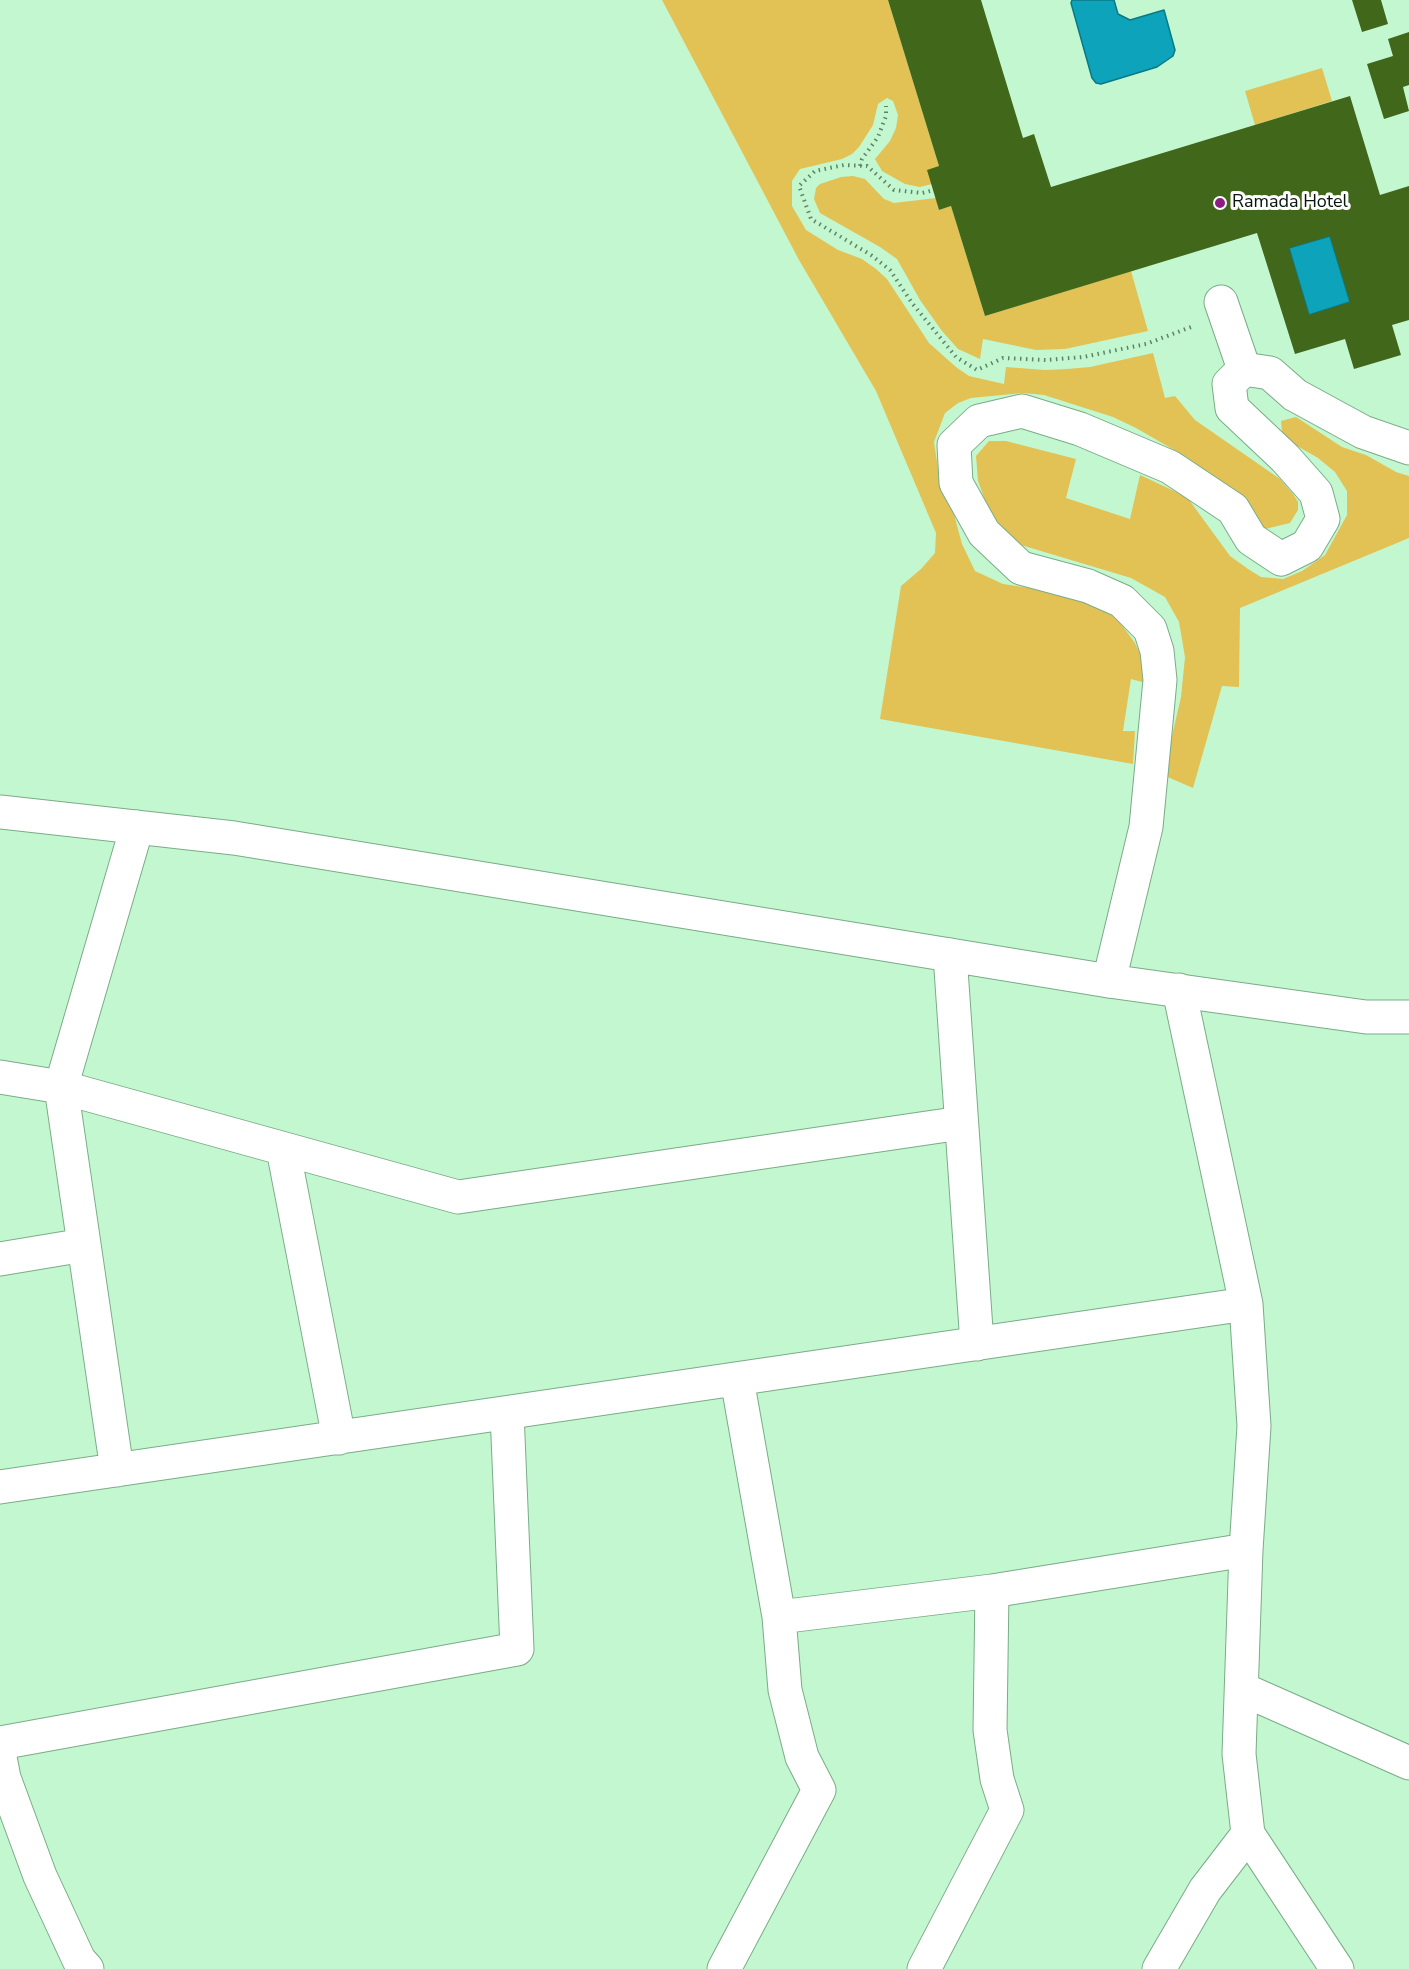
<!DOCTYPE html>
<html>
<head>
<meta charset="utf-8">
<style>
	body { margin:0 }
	canvas { display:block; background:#c3f7d0 }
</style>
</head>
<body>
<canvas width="1409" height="1969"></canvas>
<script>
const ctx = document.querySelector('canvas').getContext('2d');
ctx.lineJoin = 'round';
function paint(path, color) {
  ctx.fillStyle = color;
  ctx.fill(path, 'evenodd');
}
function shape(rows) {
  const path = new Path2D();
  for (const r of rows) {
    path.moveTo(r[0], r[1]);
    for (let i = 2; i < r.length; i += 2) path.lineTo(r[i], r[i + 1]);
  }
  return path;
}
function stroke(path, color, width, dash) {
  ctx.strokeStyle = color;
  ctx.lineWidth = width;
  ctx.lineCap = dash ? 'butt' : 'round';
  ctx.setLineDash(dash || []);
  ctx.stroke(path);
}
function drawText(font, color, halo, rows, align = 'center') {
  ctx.font = font + ' "Nunito Sans",sans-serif';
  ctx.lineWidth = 6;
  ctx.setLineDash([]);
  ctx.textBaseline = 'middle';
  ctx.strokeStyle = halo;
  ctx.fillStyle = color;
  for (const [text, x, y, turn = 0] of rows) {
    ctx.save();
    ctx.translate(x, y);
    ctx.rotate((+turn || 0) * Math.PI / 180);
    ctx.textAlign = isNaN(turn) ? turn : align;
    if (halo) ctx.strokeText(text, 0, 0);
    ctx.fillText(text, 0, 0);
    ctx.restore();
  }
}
paint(shape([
	[662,0,888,0,939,166,932,184,920,187,905,184,882,171,875,159,890,141,896,128,898,115,893,101,887,98,878,104,873,125,859,147,852,154,842,159,800,169,792,181,792,206,806,230,838,250,862,259,876,269,887,279,929,343,956,367,969,376,1004,384,1006,367,1045,370,1067,369,1090,367,1153,353,1165,398,1175,396,1195,420,1280,479,1293,494,1298,502,1298,510,1290,523,1265,529,1258,525,1214,478,1188,458,1136,428,1113,417,1044,395,1023,393,971,398,958,403,945,413,934,442,939,475,952,507,962,544,975,571,1003,584,1070,594,1115,616,1135,643,1146,667,1146,683,1131,679,1123,731,1135,731,1133,764,880,719,901,586,921,569,935,553,936,533,876,391,799,260],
	[1322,68,1332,101,1255,125,1245,91],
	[853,176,865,179,884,199,894,203,936,198,939,210,951,206,985,316,1131,271,1148,331,1065,349,1036,350,983,339,980,359,958,349,942,331,920,300,897,259,880,247,820,213,814,199,816,188,820,184,841,177],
	[1296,417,1342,447,1366,455,1396,472,1409,476,1409,538,1240,608,1239,687,1222,686,1193,788,1163,775,1181,697,1185,657,1179,622,1165,597,1131,578,1021,545,1000,526,986,503,978,481,976,456,989,441,1006,441,1076,459,1066,498,1130,519,1140,475,1187,497,1230,556,1248,569,1261,577,1283,579,1302,571,1325,555,1347,515,1347,491,1335,472,1318,458,1292,443,1282,432,1281,421]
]), '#e2c255');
const water = shape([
	[1072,0,1114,0,1118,14,1130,20,1164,10,1175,50,1173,56,1157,67,1101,84,1096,83,1092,78,1071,3,1072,0],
	[1330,236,1350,302,1309,315,1289,248,1330,236]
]);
paint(water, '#0ca3bb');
stroke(water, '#0a7986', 1.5);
paint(shape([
	[888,0,981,0,1023,138,1034,134,1051,187,1350,96,1380,195,1409,186,1409,320,1392,325,1401,355,1354,369,1345,339,1295,354,1257,233,985,316,951,206,939,210,927,170,939,166],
	[1330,236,1350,302,1309,315,1289,248],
	[1352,0,1381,0,1388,24,1362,32],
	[1409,32,1409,85,1403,87,1409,111,1384,119,1367,64,1393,56,1388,39]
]), '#41671b');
const minor = shape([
	[1244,369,1270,373,1295,395,1363,432,1409,448],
	[137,827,61,1087,458,1197,961,1123],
	[950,955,977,1344],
	[1109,981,1146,827,1160,680,1157,651,1150,629,1122,601,1088,586,1021,568,984,533,956,483,954,445,979,421,1022,411,1080,429,1170,467,1233,509,1251,539,1281,559,1307,546,1323,519,1316,493,1285,458,1232,408,1229,384,1244,369,1221,302],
	[0,1077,61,1087,117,1470],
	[283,1149,339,1438],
	[0,1259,84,1245],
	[1246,1304,1254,1426,1246,1550,1239,1754,1248,1834,1337,1969],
	[737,1379,779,1617,992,1591,1246,1550],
	[0,1487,1246,1304,1179,990],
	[1242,1689,1409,1763],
	[0,1743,517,1649,507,1413],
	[0,1757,4,1778,40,1876,79,1960,87,1969],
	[724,1969,819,1790,802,1757,785,1690,779,1617],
	[924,1969,1007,1810,997,1779,990,1730,992,1591],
	[1159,1969,1205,1890,1248,1834]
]);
const major = shape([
	[0,812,234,838,1109,981,1366,1017,1409,1017]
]);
stroke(minor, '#7aac87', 35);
stroke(major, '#7aac87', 35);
stroke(shape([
	[860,166,862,159,878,137,886,116,886,106],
	[930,191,922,193,894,190,867,166,844,165,815,171,799,186,811,219,871,255,890,270,912,303,956,357,977,370,1003,358,1046,360,1083,357,1146,344,1191,327]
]), '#5f8268', 4, [1.5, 4.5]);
stroke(minor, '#fff', 33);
stroke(major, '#fff', 33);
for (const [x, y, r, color] of [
	[1220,203,6,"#8c1e81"]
]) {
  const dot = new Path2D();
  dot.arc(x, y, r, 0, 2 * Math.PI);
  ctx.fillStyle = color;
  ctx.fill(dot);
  stroke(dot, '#fff', 2);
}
drawText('18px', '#04170a', '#fff', [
	["Ramada Hotel",1232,203]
], 'left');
</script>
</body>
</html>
